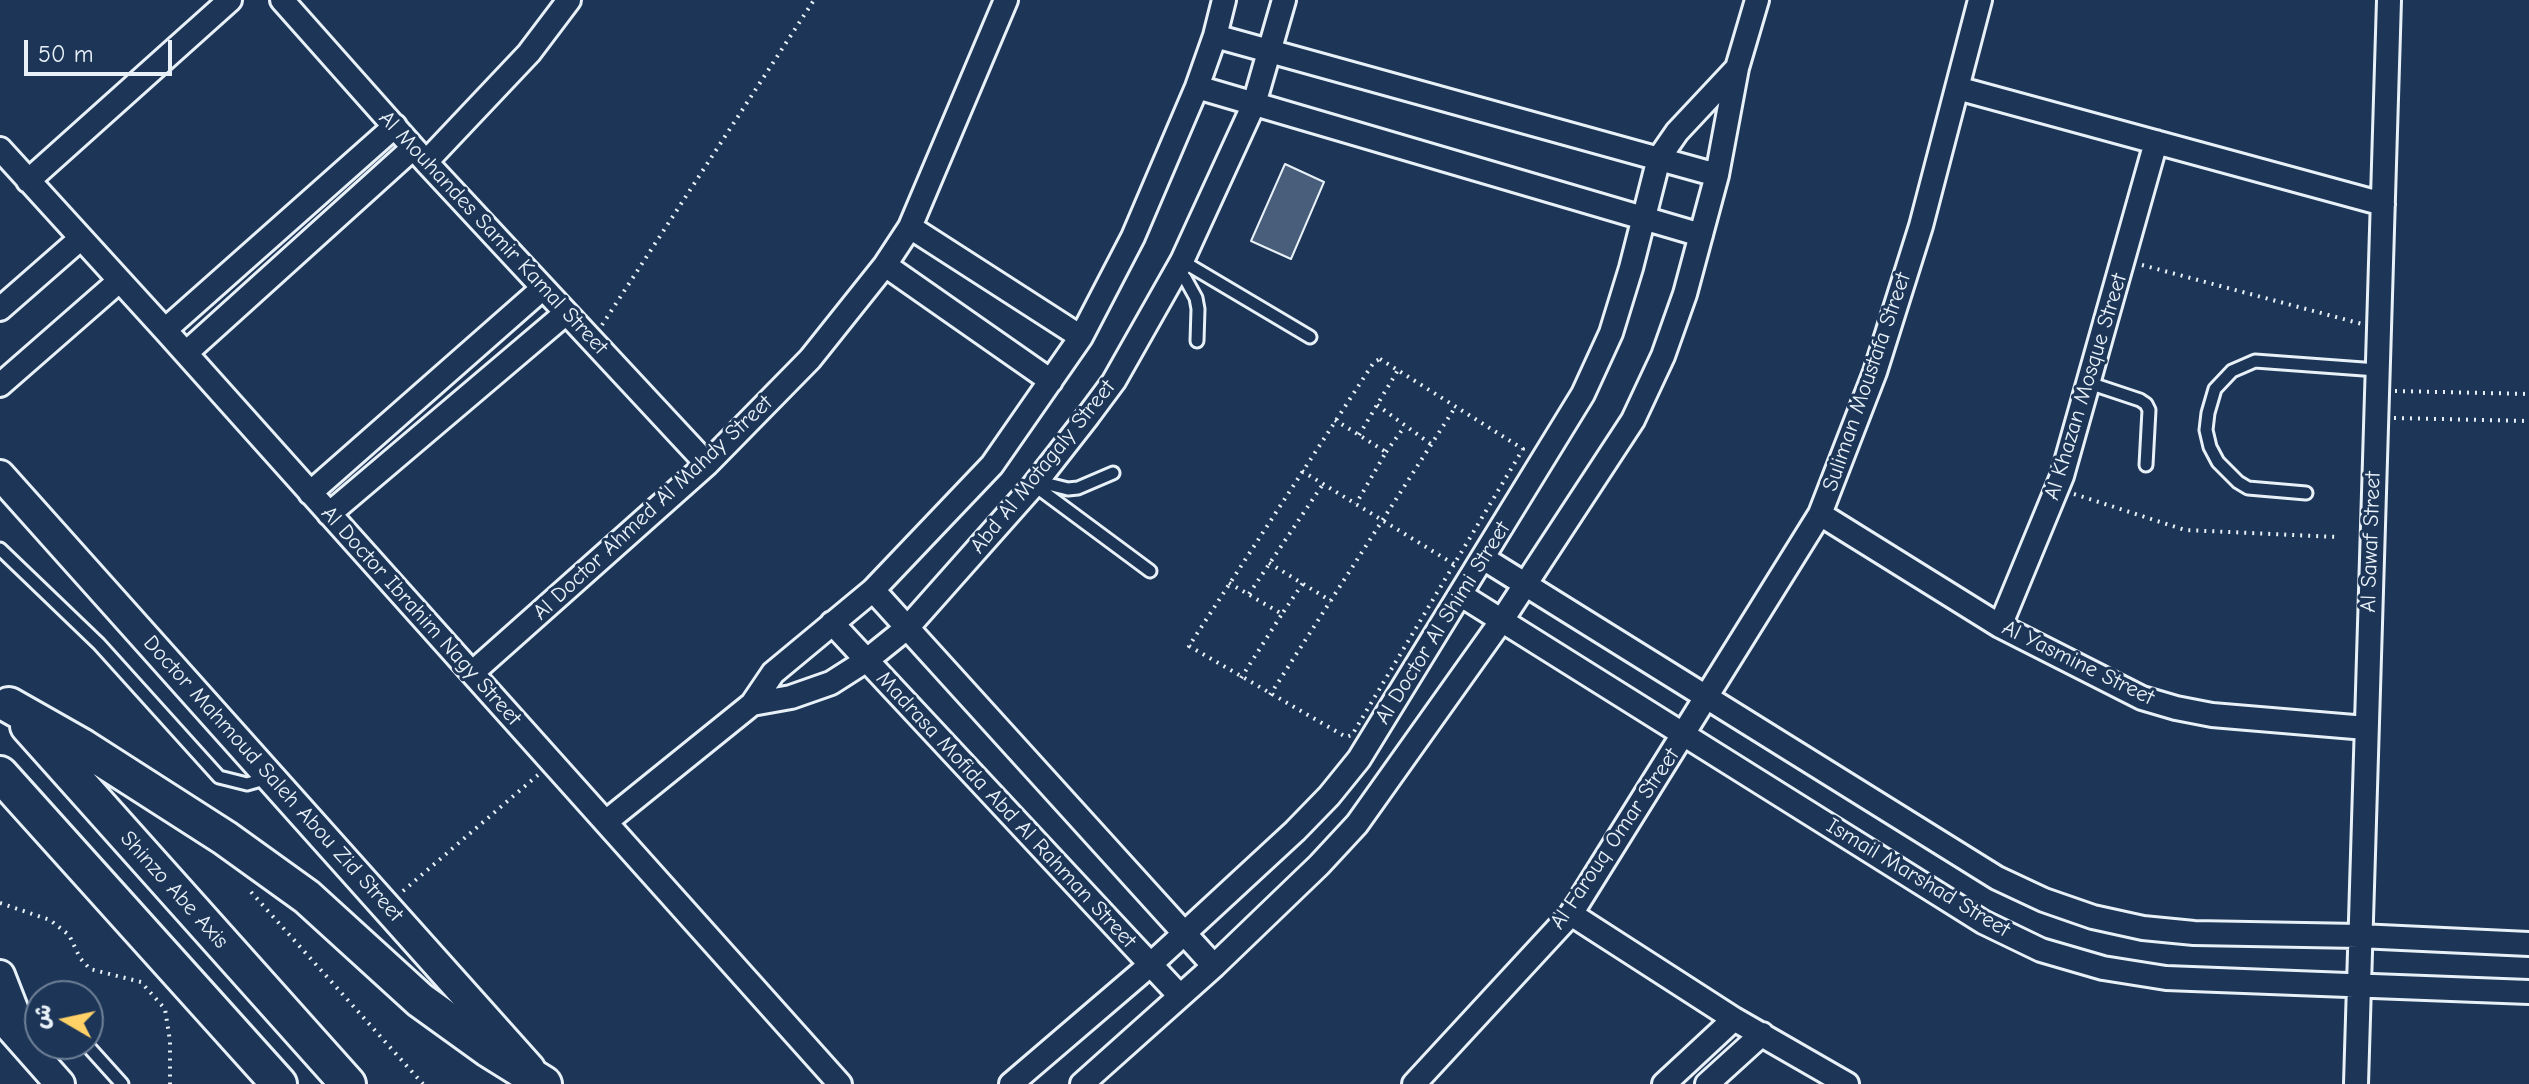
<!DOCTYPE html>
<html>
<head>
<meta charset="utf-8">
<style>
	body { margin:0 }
	#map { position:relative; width:2529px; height:1084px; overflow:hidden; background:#1d3557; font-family:"Comic Neue","Playpen Sans Arabic",sans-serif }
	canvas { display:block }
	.north { position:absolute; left:24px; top:980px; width:80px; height:80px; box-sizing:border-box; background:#1d3557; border:2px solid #6e8097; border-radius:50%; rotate:279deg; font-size:22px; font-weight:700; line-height:32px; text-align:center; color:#e8f1f8 }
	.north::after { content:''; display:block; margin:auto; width:28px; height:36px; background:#ffd166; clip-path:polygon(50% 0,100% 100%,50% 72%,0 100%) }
	.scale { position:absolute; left:24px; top:40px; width:148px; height:36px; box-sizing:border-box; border:4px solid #e8f1f8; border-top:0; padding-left:10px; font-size:24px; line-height:28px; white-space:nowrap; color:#e8f1f8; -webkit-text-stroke:6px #1d3557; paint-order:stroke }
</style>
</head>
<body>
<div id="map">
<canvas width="2529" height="1084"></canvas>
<div class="north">ش</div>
<div class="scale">50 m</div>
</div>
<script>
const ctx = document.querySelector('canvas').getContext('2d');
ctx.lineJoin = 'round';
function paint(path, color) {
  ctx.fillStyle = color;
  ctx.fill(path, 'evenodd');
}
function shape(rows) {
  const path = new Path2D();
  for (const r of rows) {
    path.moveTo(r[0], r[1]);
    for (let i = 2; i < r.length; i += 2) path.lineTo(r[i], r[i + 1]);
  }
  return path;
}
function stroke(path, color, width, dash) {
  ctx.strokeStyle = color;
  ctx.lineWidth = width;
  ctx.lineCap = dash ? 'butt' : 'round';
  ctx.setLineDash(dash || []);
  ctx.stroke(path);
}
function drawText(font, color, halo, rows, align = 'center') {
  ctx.font = font + ' "Comic Neue",sans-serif';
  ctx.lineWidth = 6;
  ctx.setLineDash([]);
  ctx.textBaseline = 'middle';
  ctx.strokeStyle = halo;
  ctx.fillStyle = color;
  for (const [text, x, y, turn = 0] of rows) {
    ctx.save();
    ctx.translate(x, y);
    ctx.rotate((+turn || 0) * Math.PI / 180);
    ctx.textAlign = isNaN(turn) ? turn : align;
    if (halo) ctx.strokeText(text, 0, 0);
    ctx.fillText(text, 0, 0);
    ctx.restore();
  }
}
const building = shape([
	[1285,164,1324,182,1291,259,1251,241,1285,164]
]);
paint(building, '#495e7a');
stroke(building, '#e8f1f8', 2);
const service = shape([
	[1182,261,1310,337],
	[1176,270,1185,278,1196,298,1198,309,1197,341],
	[2089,383,2140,400,2146,404,2149,410,2146,465],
	[1039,478,1048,484,1068,489,1078,488,1113,473],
	[1034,485,1150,571],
	[2306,493,2248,488,2238,482,2218,462,2210,447,2206,430,2208,413,2215,389,2232,371,2255,361,2377,370],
	[0,549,99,644,219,777,247,784,268,778],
	[86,1044,122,1084],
	[36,1055,59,1044]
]);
const minor = shape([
	[282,0,426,162,707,464],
	[1215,36,1717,175],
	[1197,87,1701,235],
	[1957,88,2383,204],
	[0,149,165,330,840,1084],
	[426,162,529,53,569,0],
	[28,181,230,0],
	[910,227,1081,337],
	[885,265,1051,381],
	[0,309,80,239],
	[165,330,395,126],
	[186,353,413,148],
	[0,385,119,281],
	[310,493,543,288],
	[329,514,566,313],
	[1820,514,2000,626,2142,698,2176,708,2212,715,2366,728],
	[1483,558,1997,878,2044,900,2093,917,2143,928,2194,933,2359,936,2529,944],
	[873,590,1214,966],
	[1461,595,1983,922,2041,950,2103,968,2166,978,2529,992],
	[832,623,1180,996],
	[2000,626,2062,476,2156,142],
	[472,673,707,464,810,359,885,265,910,227,1006,0],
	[752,704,791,697,831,683,867,660,908,627,1034,485,1088,416,1114,381,1182,261,1198,226,1254,104,1284,0],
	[607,821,752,704,773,673,873,590,992,465,1081,337,1133,237,1197,87,1215,36,1224,0],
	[1571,914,1734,1019,1847,1084],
	[1011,1084,1150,965,1295,831,1329,796,1359,759,1583,394,1611,333,1631,268,1659,158,1677,132,1736,69],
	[1082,1084,1214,966,1319,865,1357,824,1502,620,1633,420,1663,356,1685,294,1717,175,1737,68,1757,0],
	[1414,1084,1571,914,1820,514,1875,372,1921,226,1980,0],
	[1664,1084,1734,1019],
	[1707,1084,1762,1034],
	[2356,1084,2389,0]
]);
const tertiary = shape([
	[0,475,530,1068],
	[0,975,23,1034],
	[0,1016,60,1084]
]);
const primary = shape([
	[9,705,83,747,225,838,307,897,420,1000,488,1049,544,1084],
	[28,726,348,1084],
	[0,774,279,1084]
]);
stroke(service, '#e8f1f8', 17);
stroke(minor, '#e8f1f8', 28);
stroke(tertiary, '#e8f1f8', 34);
stroke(primary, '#e8f1f8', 40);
stroke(shape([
	[2142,265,2362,324],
	[602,325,814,0],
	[1380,359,1523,449,1352,735,1346,737,1189,646,1374,362,1380,359],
	[2395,391,2529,394],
	[1377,405,1432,445],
	[2394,418,2529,421],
	[1335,420,1386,452,1356,504],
	[1359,435,1398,370],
	[1386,452,1405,426],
	[1302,471,1457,566],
	[2074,494,2185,530,2337,537],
	[1269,563,1331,601],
	[1229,583,1282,614,1303,583],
	[1249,594,1323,484],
	[1241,678,1282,614],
	[1270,695,1456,406],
	[403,891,539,774],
	[251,892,423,1084],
	[0,903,50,920,69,935,80,958,90,969,141,982,165,1009,170,1041,170,1084]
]), '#e8f1f8', 4, [2, 6]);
stroke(service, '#1d3557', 11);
stroke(minor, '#1d3557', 22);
stroke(tertiary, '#1d3557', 28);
stroke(primary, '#1d3557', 34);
drawText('22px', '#e8f1f8', '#1d3557', [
	["Al Mouhandes Samir Kamal Street",493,233,47],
	["Suliman Moustafa Street",1867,382,-71],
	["Al Khazan Mosque Street",2086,387,-73],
	["Abd Al Motagaly Street",1043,467,-51],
	["Al Doctor Ahmed Al Mahdy Street",653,508,-43],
	["Al Sawaf Street",2371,542,-88],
	["Al Doctor Ibrahim Nagy Street",421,616,48],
	["Al Doctor Al Shimi Street",1443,623,-58],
	["Al Yasmine Street",2078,663,26],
	["Doctor Mahmoud Saleh Abou Zid Street",273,779,48],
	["Madrasa Mofida Abd Al Rahman Street",1006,810,47],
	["Al Farouq Omar Street",1615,839,-56],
	["Ismail Marshad Street",1918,878,31],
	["Shinzo Abe Axis",174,890,48]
]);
</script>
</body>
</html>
